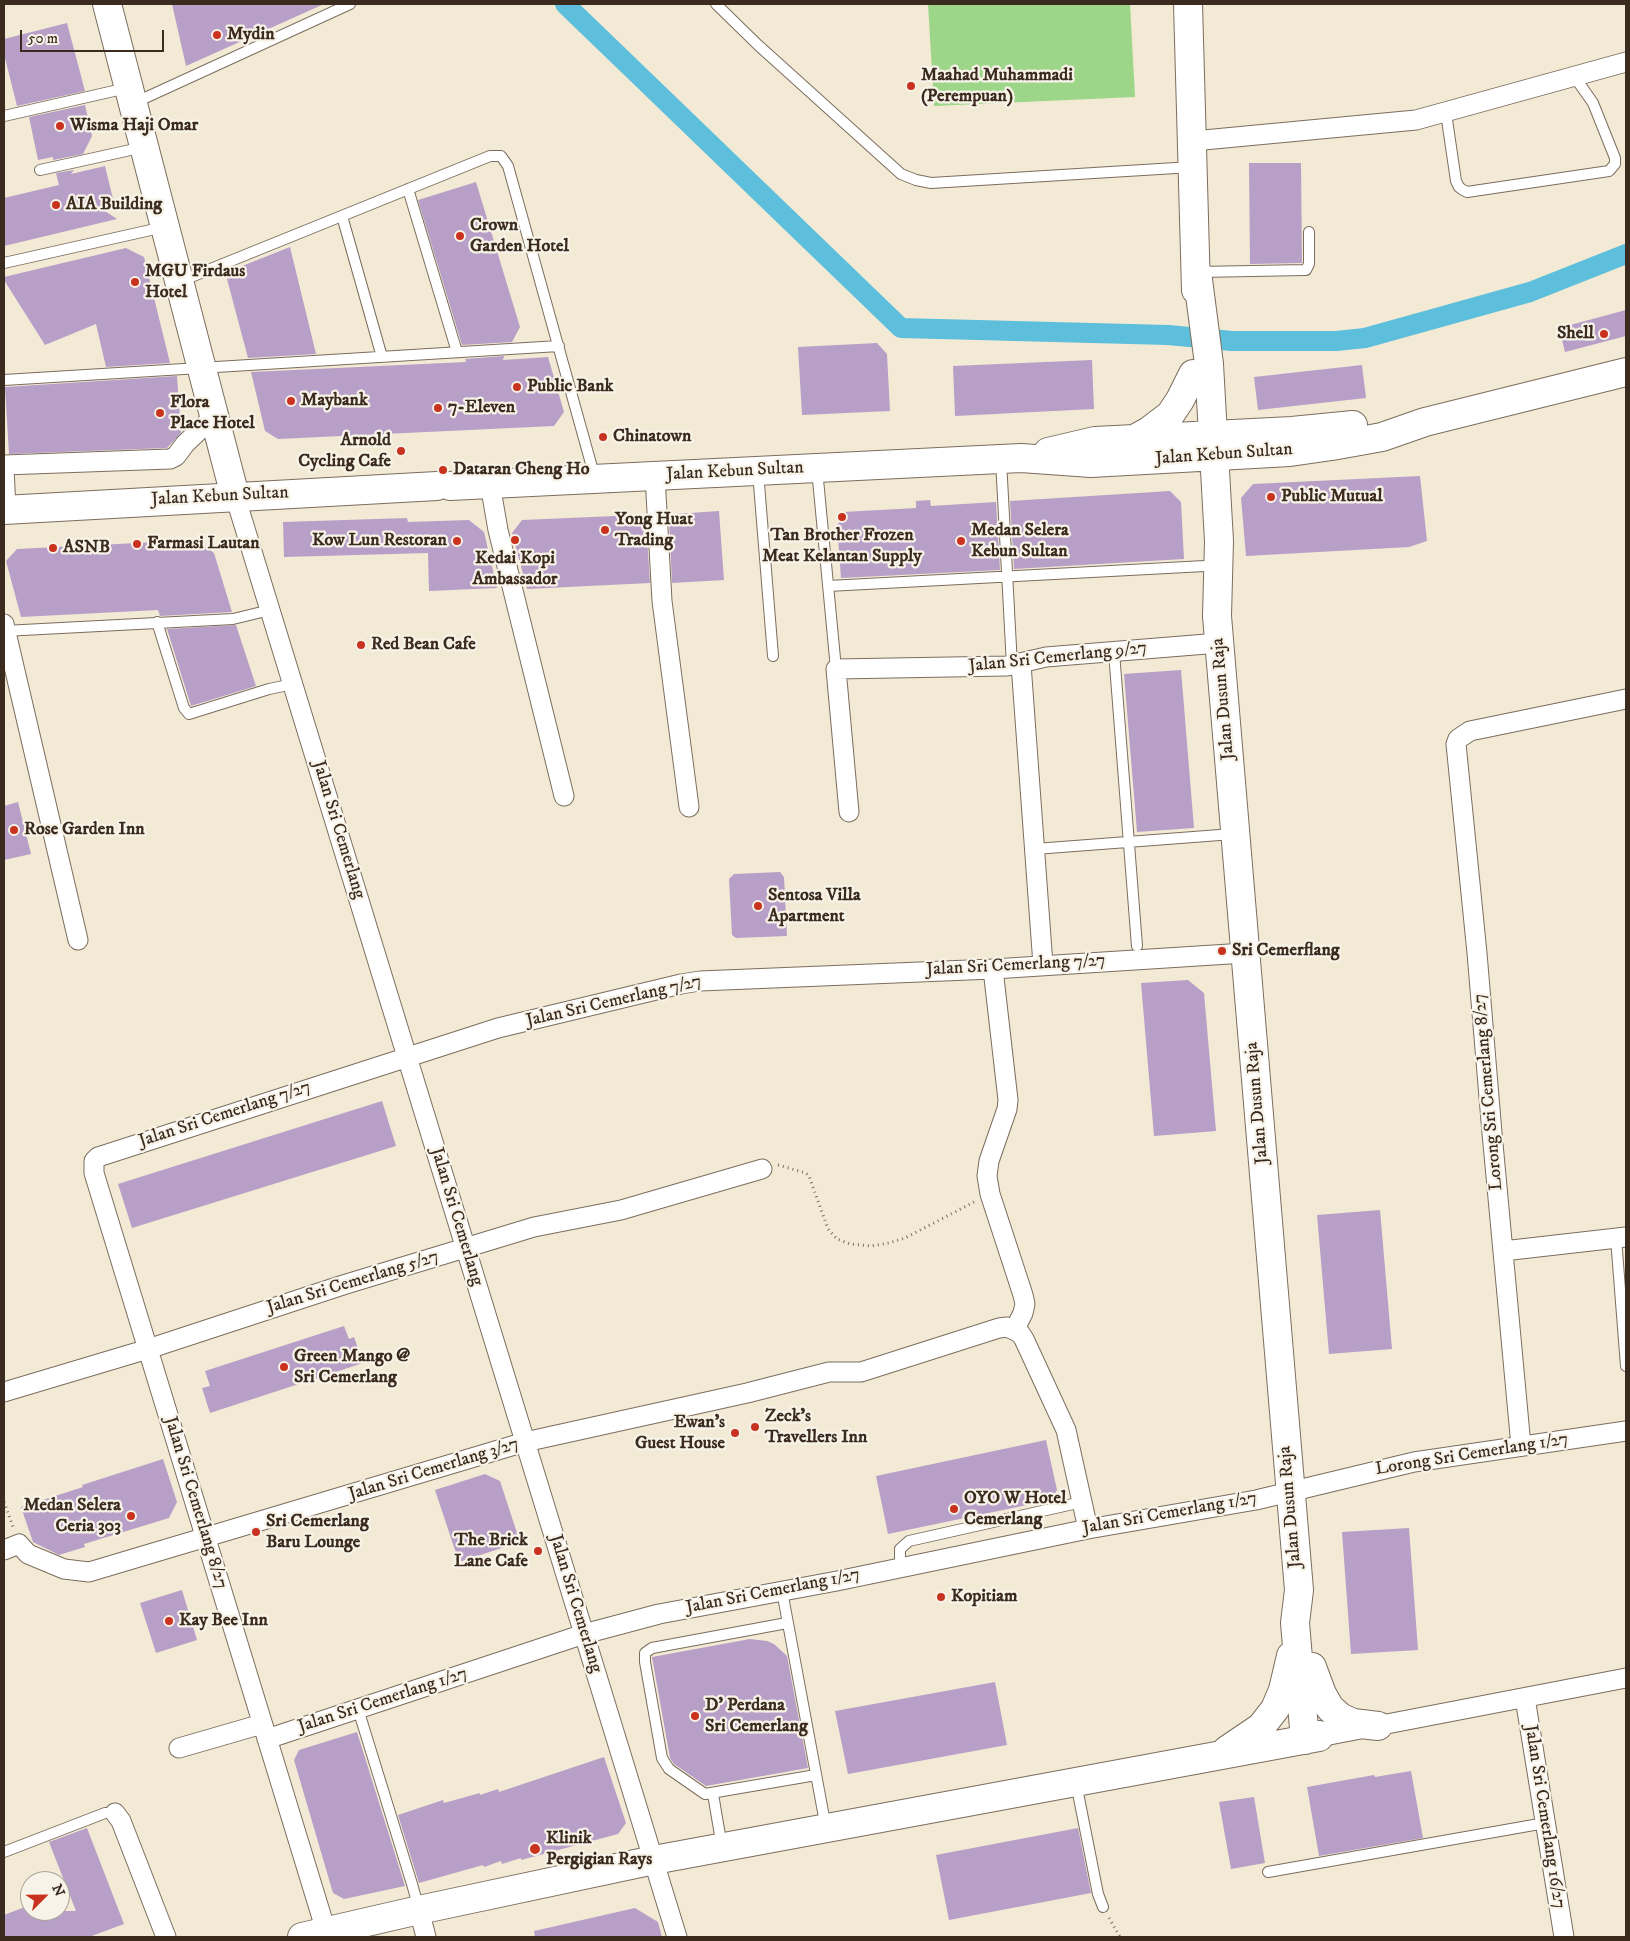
<!DOCTYPE html>
<html>
<head>
<meta charset="utf-8">
<style>
	body { margin:0 }
	#map { position:relative; width:1630px; height:1941px; overflow:hidden; background:#f3ead5; font-family:"IM FELL DW Pica",serif }
	canvas { display:block }
	.frame { position:absolute; inset:0; border:5px solid #3b2a1e; pointer-events:none }
	.north { position:absolute; left:20px; top:1871px; width:50px; height:50px; box-sizing:border-box; background:#f7f3e8; border:1px solid #aca397; border-radius:50%; rotate:67deg; font-size:14px; font-weight:700; line-height:20px; text-align:center; color:#3b2a1e }
	.north::after { content:''; display:block; margin:auto; width:18px; height:22px; background:#c8321e; clip-path:polygon(50% 0,100% 100%,50% 72%,0 100%) }
	.scale { position:absolute; left:20px; top:30px; width:144px; height:22px; box-sizing:border-box; border:2px solid #3b2a1e; border-top:0; padding-left:6px; font-size:15px; line-height:18px; white-space:nowrap; color:#3b2a1e; -webkit-text-stroke:4px #f7f3e8; paint-order:stroke }
</style>
</head>
<body>
<div id="map">
<canvas width="1630" height="1941"></canvas>
<div class="frame"></div>
<div class="north">N</div>
<div class="scale">50 m</div>
</div>
<script>
const ctx = document.querySelector('canvas').getContext('2d');
ctx.lineJoin = 'round';
function paint(path, color) {
  ctx.fillStyle = color;
  ctx.fill(path, 'evenodd');
}
function shape(rows) {
  const path = new Path2D();
  for (const r of rows) {
    path.moveTo(r[0], r[1]);
    for (let i = 2; i < r.length; i += 2) path.lineTo(r[i], r[i + 1]);
  }
  return path;
}
function stroke(path, color, width, dash) {
  ctx.strokeStyle = color;
  ctx.lineWidth = width;
  ctx.lineCap = dash ? 'butt' : 'round';
  ctx.setLineDash(dash || []);
  ctx.stroke(path);
}
function drawText(font, color, halo, rows, align = 'center') {
  ctx.font = font + ' "IM FELL DW Pica",serif';
  ctx.lineWidth = 4.5;
  ctx.setLineDash([]);
  ctx.textBaseline = 'middle';
  ctx.strokeStyle = halo;
  ctx.fillStyle = color;
  for (const [text, x, y, turn = 0] of rows) {
    ctx.save();
    ctx.translate(x, y);
    ctx.rotate((+turn || 0) * Math.PI / 180);
    ctx.textAlign = isNaN(turn) ? turn : align;
    if (halo) ctx.strokeText(text, 0, 0);
    ctx.fillText(text, 0, 0);
    ctx.restore();
  }
}
paint(shape([
	[928,4,1130,4,1135,97,934,106]
]), '#9dd689');
stroke(shape([
	[565,4,901,328,1168,335,1232,341,1336,341,1365,338,1530,292,1626,254]
]), '#5dbfdc', 20);
paint(shape([
	[172,4,324,4,186,66],
	[67,23,85,91,17,106,4,54,4,39],
	[85,105,92,136,83,154,53,160,53,157,38,160,29,117],
	[1249,163,1301,163,1302,263,1250,264],
	[105,166,113,199,105,211,117,219,4,246,4,198,59,185,56,173,74,170,71,174],
	[476,182,520,327,512,342,462,345,418,200],
	[290,247,316,354,248,358,227,279,232,270],
	[126,248,144,257,170,363,106,367,96,324,45,345,4,280,4,277],
	[1626,310,1626,336,1565,352,1559,328],
	[877,343,887,354,890,411,802,415,798,347],
	[504,356,503,360,548,357,564,412,554,426,278,439,265,431,251,372,466,362,465,359],
	[1092,360,1094,409,955,416,953,366],
	[1362,365,1366,398,1258,410,1254,377],
	[177,376,181,433,167,448,9,454,5,387],
	[1420,476,1427,541,1409,547,1246,556,1241,498,1253,484],
	[1170,491,1181,502,1184,559,1014,569,1010,501],
	[930,500,931,506,996,502,1000,570,841,578,837,525,844,517,843,512,916,508,916,501],
	[719,511,724,580,672,583,669,521,675,514],
	[639,515,646,522,650,583,527,589,512,533,522,520],
	[407,518,408,522,469,520,484,532,497,588,429,591,428,553,284,557,283,522],
	[197,540,214,553,232,612,160,616,158,610,21,617,6,561,17,549],
	[236,625,256,686,191,706,167,629],
	[1181,670,1194,828,1137,832,1124,674],
	[18,802,31,854,4,860,4,806],
	[780,872,784,877,787,936,736,938,732,935,729,879,734,874],
	[1188,980,1204,993,1216,1131,1154,1136,1141,983],
	[382,1101,396,1146,132,1228,118,1184],
	[1380,1210,1392,1349,1329,1354,1317,1215],
	[344,1326,349,1339,354,1337,363,1363,210,1413,202,1388,210,1386,205,1371],
	[1046,1440,1057,1490,1051,1500,888,1534,876,1476],
	[163,1459,177,1502,169,1518,84,1544,85,1547,59,1555,33,1542,21,1507,83,1487,82,1485],
	[485,1474,500,1481,520,1542,459,1562,435,1490],
	[1409,1528,1418,1650,1351,1654,1342,1532],
	[182,1590,197,1640,156,1653,140,1603],
	[750,1639,767,1641,774,1644,787,1656,808,1768,706,1786,674,1764,670,1758,652,1657],
	[995,1682,1007,1745,848,1774,835,1711],
	[357,1732,405,1886,344,1899,333,1893,294,1760,299,1750],
	[604,1757,626,1823,618,1834,521,1860,521,1858,502,1864,501,1861,484,1867,483,1865,419,1883,398,1815,443,1800,444,1803,480,1793,480,1795,498,1789,499,1792],
	[1411,1771,1423,1838,1319,1856,1307,1787,1374,1775,1375,1777],
	[1254,1797,1265,1863,1231,1869,1219,1802],
	[87,1828,124,1924,89,1937,4,1937,4,1915,30,1905,30,1911,76,1911,49,1842],
	[1078,1828,1091,1893,949,1920,936,1855],
	[635,1908,658,1922,662,1937,535,1937,534,1931]
]), '#b79fc8');
const lane = shape([
	[716,4,758,45,901,174,916,180,931,183,1192,167],
	[134,103,350,4],
	[1446,113,1456,181,1459,187,1463,190,1467,192,1609,171,1615,164,1615,158,1593,103,1574,76],
	[4,116,127,88],
	[40,170,144,147],
	[408,189,457,352],
	[342,216,382,357],
	[4,263,164,227],
	[1198,272,1306,270,1309,264,1309,232],
	[181,281,490,156,501,156,508,166,595,478],
	[4,380,559,346],
	[1001,460,1012,666],
	[817,469,836,669],
	[758,472,773,656],
	[828,586,1205,566],
	[157,622,184,708,189,714,269,689,293,684],
	[4,631,233,619,270,610],
	[1114,652,1137,946],
	[1035,849,1233,834],
	[1616,1238,1626,1366],
	[900,1568,900,1549,909,1541,1082,1502],
	[782,1591,826,1828],
	[787,1623,652,1648,645,1653,645,1662,662,1758,669,1769,705,1794,816,1775],
	[358,1709,412,1884,419,1909],
	[1076,1783,1098,1894,1103,1907],
	[713,1794,722,1847],
	[4,1852,105,1813,115,1813],
	[1268,1872,1545,1823]
]);
const street = shape([
	[1193,141,1416,120,1626,62],
	[4,465,170,459,176,456,185,444,214,416],
	[4,467,6,510],
	[655,476,662,601,689,807],
	[490,484,498,530,564,796],
	[235,496,677,1937],
	[4,624,78,940],
	[1021,664,1043,965],
	[849,812,836,669,1007,666,1046,657,1219,643],
	[993,969,1008,1100,1007,1109,989,1161,987,1176,990,1194,1023,1295,1025,1304,1023,1313,1015,1329],
	[1503,1251,1626,1237],
	[4,1392,148,1349,343,1285,534,1227,621,1210,762,1169],
	[1521,1446,1492,1133,1477,953,1456,744,1458,739,1470,731,1626,699],
	[4,1550,19,1544,28,1554,64,1569,89,1572,525,1442,747,1393,829,1372,861,1372,999,1328,1007,1327,1020,1333,1024,1339,1066,1430,1088,1529],
	[1525,1698,1564,1937],
	[1319,1737,1626,1678],
	[267,1739,584,1634,659,1614,837,1581,1088,1529,1256,1500,1414,1462,1626,1431],
	[179,1748,262,1724],
	[115,1813,121,1821,166,1937],
	[419,1910,426,1937],
	[326,1931,94,1173,94,1161,98,1157,498,1028,681,984,700,981,993,969,1245,953]
]);
const secondary = shape([
	[107,4,235,496],
	[1188,4,1196,290],
	[1197,272,1209,364,1219,541,1217,616,1299,1590,1295,1623,1305,1740],
	[1136,438,1149,431,1170,415,1180,400,1193,374],
	[1048,452,1095,441,1292,431,1353,425],
	[450,486,1021,458,1091,463,1290,452,1332,446,1382,437,1425,422,1626,372],
	[4,510,437,486],
	[1312,1667,1322,1694,1330,1708,1340,1717,1353,1723,1378,1726],
	[1227,1750,1261,1727,1275,1709,1283,1690,1291,1656],
	[302,1937,419,1910,654,1860,1319,1737,1319,1735]
]);
stroke(lane, '#7b6d5e', 12);
stroke(street, '#7b6d5e', 21);
stroke(secondary, '#7b6d5e', 30);
stroke(shape([
	[778,1165,806,1173,809,1176,828,1229,837,1239,850,1244,871,1246,889,1243,905,1238,974,1202],
	[4,1502,13,1527],
	[1109,1918,1120,1937]
]), '#7b6d5e', 3, [1, 4]);
stroke(lane, '#fff', 10);
stroke(street, '#fff', 19);
stroke(secondary, '#fff', 28);
for (const [x, y, r, color] of [
	[217,35,5,"#c8321e"],
	[911,86,5,"#c8321e"],
	[60,126,5,"#c8321e"],
	[56,205,5,"#c8321e"],
	[460,236,5,"#c8321e"],
	[135,282,5,"#c8321e"],
	[1604,334,5,"#c8321e"],
	[517,387,5,"#c8321e"],
	[291,401,5,"#c8321e"],
	[438,408,5,"#c8321e"],
	[160,413,5,"#c8321e"],
	[603,437,5,"#c8321e"],
	[401,451,5,"#c8321e"],
	[443,470,5,"#c8321e"],
	[1271,497,5,"#c8321e"],
	[842,517,5,"#c8321e"],
	[605,530,5,"#c8321e"],
	[515,540,5,"#c8321e"],
	[457,541,5,"#c8321e"],
	[961,541,5,"#c8321e"],
	[137,544,5,"#c8321e"],
	[53,548,5,"#c8321e"],
	[361,645,5,"#c8321e"],
	[14,830,5,"#c8321e"],
	[758,906,5,"#c8321e"],
	[1222,951,5,"#c8321e"],
	[284,1367,5,"#c8321e"],
	[755,1427,5,"#c8321e"],
	[735,1433,5,"#c8321e"],
	[954,1509,5,"#c8321e"],
	[131,1516,5,"#c8321e"],
	[256,1532,5,"#c8321e"],
	[538,1551,5,"#c8321e"],
	[941,1597,5,"#c8321e"],
	[169,1621,5,"#c8321e"],
	[695,1716,5,"#c8321e"],
	[535,1849,6,"#c8321e"]
]) {
  const dot = new Path2D();
  dot.arc(x, y, r, 0, 2 * Math.PI);
  ctx.fillStyle = color;
  ctx.fill(dot);
  stroke(dot, '#f7f3e8', 2);
}
drawText('bold 18px', '#3b2a1e', '#f7f3e8', [
	["Mydin",227,35],
	["Maahad Muhammadi",921,76],
	["(Perempuan)",921,97],
	["Wisma Haji Omar",70,126],
	["AIA Building",66,205],
	["Crown",470,226],
	["Garden Hotel",470,247],
	["MGU Firdaus",145,272],
	["Hotel",145,293],
	["Shell",1594,334,"right"],
	["Public Bank",527,387],
	["Maybank",301,401],
	["Flora",170,403],
	["Place Hotel",170,424],
	["7-Eleven",448,408],
	["Chinatown",613,437],
	["Arnold",391,441,"right"],
	["Cycling Cafe",391,462,"right"],
	["Dataran Cheng Ho",453,470],
	["Public Mutual",1281,497],
	["Yong Huat",615,520],
	["Trading",615,541],
	["Medan Selera",971,531],
	["Kebun Sultan",971,552],
	["Tan Brother Frozen",842,536,"center"],
	["Meat Kelantan Supply",842,557,"center"],
	["Kow Lun Restoran",447,541,"right"],
	["Farmasi Lautan",147,544],
	["ASNB",63,548],
	["Kedai Kopi",515,559,"center"],
	["Ambassador",515,580,"center"],
	["Red Bean Cafe",371,645],
	["Rose Garden Inn",24,830],
	["Sentosa Villa",768,896],
	["Apartment",768,917],
	["Sri Cemerflang",1232,951],
	["Green Mango @",294,1357],
	["Sri Cemerlang",294,1378],
	["Zeck's",765,1417],
	["Travellers Inn",765,1438],
	["Ewan's",725,1423,"right"],
	["Guest House",725,1444,"right"],
	["OYO W Hotel",964,1499],
	["Cemerlang",964,1520],
	["Medan Selera",121,1506,"right"],
	["Ceria 303",121,1527,"right"],
	["Sri Cemerlang",266,1522],
	["Baru Lounge",266,1543],
	["The Brick",528,1541,"right"],
	["Lane Cafe",528,1562,"right"],
	["Kopitiam",951,1597],
	["Kay Bee Inn",179,1621],
	["D' Perdana",705,1706],
	["Sri Cemerlang",705,1727],
	["Klinik",546,1839],
	["Pergigian Rays",546,1860]
], 'left');
drawText('18px', '#3b2a1e', '#f7f3e8', [
	["Jalan Kebun Sultan",1224,455,-4],
	["Jalan Kebun Sultan",735,472,-3],
	["Jalan Kebun Sultan",220,497,-3],
	["Jalan Sri Cemerlang 9/27",1058,658,-6],
	["Jalan Dusun Raja",1224,699,-95],
	["Jalan Sri Cemerlang",338,830,73],
	["Jalan Sri Cemerlang 7/27",1016,966,-3],
	["Jalan Sri Cemerlang 7/27",614,1002,-13],
	["Lorong Sri Cemerlang 8/27",1489,1092,-95],
	["Jalan Dusun Raja",1258,1103,-95],
	["Jalan Sri Cemerlang 7/27",225,1115,-18],
	["Jalan Sri Cemerlang",456,1217,73],
	["Jalan Sri Cemerlang 5/27",353,1283,-17],
	["Lorong Sri Cemerlang 1/27",1472,1455,-9],
	["Jalan Sri Cemerlang 3/27",434,1470,-17],
	["Jalan Sri Cemerlang 8/27",195,1503,73],
	["Jalan Dusun Raja",1291,1507,-95],
	["Jalan Sri Cemerlang 1/27",1170,1514,-10],
	["Jalan Sri Cemerlang 1/27",773,1592,-11],
	["Jalan Sri Cemerlang",575,1604,73],
	["Jalan Sri Cemerlang 1/27",383,1701,-18],
	["Jalan Sri Cemerlang 16/27",1544,1817,81]
]);
</script>
</body>
</html>
